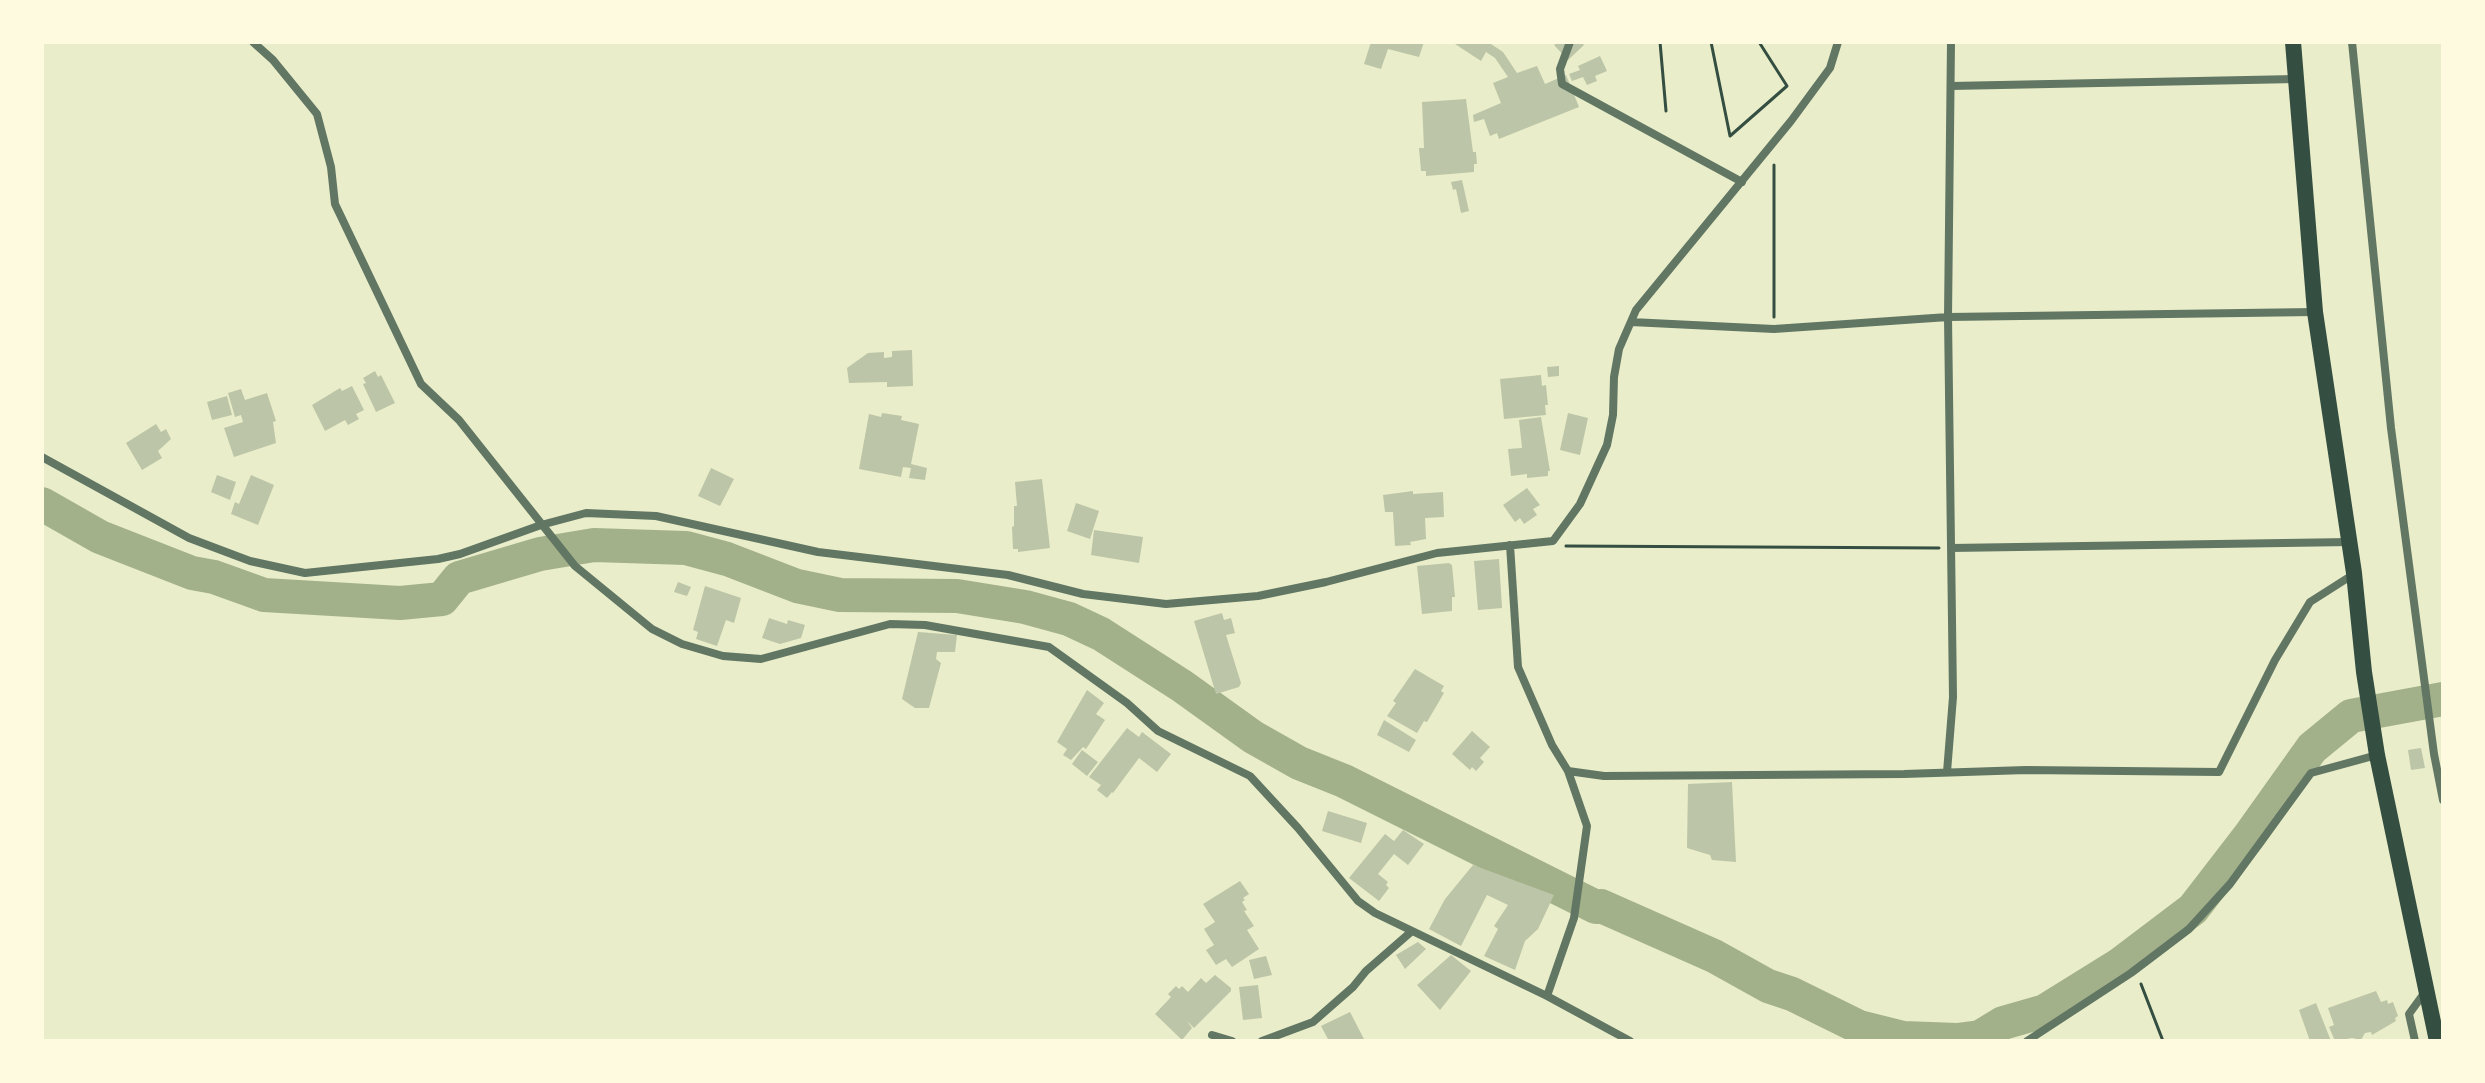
<!DOCTYPE html>
<html>
<head>
<meta charset="utf-8">
<style>
	body { margin:0 }
	#map { position:relative; width:2485px; height:1083px; overflow:hidden; background:#e9edc9; font-family:"DejaVu Sans",sans-serif }
	canvas { display:block }
	.frame { position:absolute; inset:0; border:44px solid #fefae0; pointer-events:none }
</style>
</head>
<body>
<div id="map">
<canvas width="2485" height="1083"></canvas>
<div class="frame"></div>
</div>
<script>
const ctx = document.querySelector('canvas').getContext('2d');
ctx.lineJoin = 'round';
function shape(rows) {
  const path = new Path2D();
  for (const r of rows) {
    path.moveTo(r[0], r[1]);
    for (let i = 2; i < r.length; i += 2) path.lineTo(r[i], r[i + 1]);
  }
  return path;
}
function stroke(path, color, width, dash) {
  ctx.strokeStyle = color;
  ctx.lineWidth = width;
  ctx.lineCap = dash ? 'butt' : 'round';
  ctx.setLineDash(dash || []);
  ctx.stroke(path);
}
function paint(path, color) {
  ctx.fillStyle = color;
  ctx.fill(path, 'evenodd');
}
stroke(shape([
	[42,504,100,537,192,573,214,577,264,595,400,603,442,599,459,578,540,554,594,545,686,548,727,559,797,586,840,595,957,596,1025,607,1069,619,1101,634,1182,686,1253,737,1299,763,1344,781,1596,907,1601,906,1714,956,1768,986,1792,994,1859,1027,1903,1038,1957,1040,1980,1037,2003,1023,2045,1011,2119,965,2193,909,2250,835,2312,748,2351,716,2443,699]
]), '#a3b18a', 34);
paint(shape([
	[1371,42,1424,42,1419,57,1388,49,1381,69,1364,64],
	[1452,42,1493,42,1491,44,1503,52,1517,73,1537,66,1545,84,1566,75,1579,107,1499,139,1497,133,1490,136,1484,119,1474,122,1473,115,1501,103,1493,83,1508,77,1495,58,1486,52,1481,61],
	[1558,42,1581,42,1584,45,1568,60,1554,45],
	[1600,56,1607,71,1595,76,1597,81,1587,85,1583,77,1572,81,1569,74,1580,70,1578,66],
	[1466,99,1473,152,1476,152,1477,164,1474,164,1474,172,1426,176,1426,171,1421,171,1419,148,1424,148,1422,102],
	[1462,180,1469,211,1461,213,1456,189,1453,190,1451,182],
	[912,350,913,386,887,387,887,382,849,383,847,368,868,353,884,352,884,358,892,357,892,351],
	[1559,366,1559,376,1548,377,1547,367],
	[375,371,378,377,381,375,395,403,376,412,363,384,366,383,363,378],
	[1541,375,1542,386,1546,385,1548,405,1545,405,1546,415,1504,419,1500,379],
	[352,386,364,410,356,414,359,419,348,425,345,420,325,431,312,405,340,388,342,391],
	[241,389,245,400,267,393,276,421,273,422,276,443,234,457,224,428,243,422,241,415,235,417,228,393],
	[227,396,232,415,212,420,207,402],
	[882,413,902,416,901,420,919,424,911,464,927,468,925,480,909,478,911,468,903,467,901,477,859,469,869,414,881,417],
	[1568,413,1588,418,1580,455,1560,450],
	[1541,417,1550,471,1548,471,1548,476,1527,478,1527,474,1511,476,1508,449,1522,448,1519,420],
	[156,424,161,432,166,429,171,439,158,451,162,458,142,470,126,443],
	[711,468,734,479,720,506,698,496],
	[217,475,236,482,230,500,211,492],
	[251,475,274,485,258,525,231,514,235,502,239,504],
	[1042,479,1050,548,1018,552,1018,549,1013,549,1012,527,1014,526,1014,506,1017,506,1015,482],
	[1527,488,1540,505,1533,509,1537,515,1524,524,1520,518,1515,522,1503,505],
	[1413,491,1413,494,1443,492,1444,517,1425,518,1426,539,1410,542,1411,545,1395,546,1393,512,1385,512,1383,495],
	[1076,503,1099,511,1090,539,1067,531],
	[1094,530,1143,537,1139,563,1091,555],
	[1499,559,1502,608,1478,610,1474,561],
	[1449,563,1452,565,1455,597,1452,597,1452,611,1422,614,1417,566],
	[678,582,691,587,687,596,674,592],
	[705,586,741,598,734,623,726,620,717,646,696,639,698,632,693,630],
	[1222,613,1224,620,1231,618,1235,633,1226,635,1241,683,1239,687,1216,694,1194,621],
	[769,618,787,624,788,620,805,625,801,638,780,644,762,638],
	[918,632,957,635,955,652,937,652,936,659,941,663,929,708,915,708,902,699],
	[1415,669,1444,686,1441,691,1444,693,1427,722,1424,721,1417,733,1387,716,1396,703,1393,701],
	[1087,690,1104,703,1096,714,1105,720,1086,749,1083,747,1071,760,1063,755,1067,749,1057,742],
	[1384,720,1416,740,1409,752,1377,735],
	[1127,728,1139,737,1142,732,1171,754,1157,772,1139,758,1113,793,1112,792,1107,798,1097,790,1101,785,1089,777],
	[1472,731,1490,747,1480,758,1484,762,1476,771,1472,767,1470,770,1452,754],
	[2421,748,2425,768,2411,770,2408,750],
	[1082,750,1098,762,1087,776,1072,764],
	[1732,782,1736,862,1712,860,1710,855,1687,848,1688,784],
	[1328,811,1367,823,1361,843,1322,831],
	[1403,830,1424,844,1408,865,1394,854,1378,874,1388,882,1386,885,1389,888,1379,901,1349,878,1385,834,1394,841],
	[1473,865,1554,895,1538,929,1525,941,1515,970,1484,956,1498,929,1494,926,1508,905,1487,895,1461,946,1429,929,1445,899],
	[1240,881,1249,894,1243,898,1245,900,1242,902,1247,910,1244,911,1254,926,1247,930,1259,949,1232,967,1226,959,1216,965,1206,950,1214,945,1204,929,1215,922,1203,904],
	[1418,942,1426,949,1405,969,1396,955],
	[1451,955,1471,971,1440,1010,1417,985],
	[1266,956,1272,975,1254,979,1249,960],
	[1215,975,1231,988,1231,991,1194,1028,1187,1021,1192,1028,1182,1040,1155,1014,1171,997,1168,994,1176,986,1179,989,1182,986,1188,992,1201,978,1206,983],
	[1258,985,1262,1018,1243,1020,1239,987],
	[2376,991,2381,1002,2387,1000,2388,1004,2393,1002,2398,1016,2395,1018,2396,1021,2372,1035,2371,1032,2365,1033,2361,1040,2352,1038,2335,1041,2329,1027,2334,1025,2328,1008],
	[2316,1003,2331,1041,2310,1041,2299,1010],
	[1350,1012,1365,1041,1329,1041,1321,1026]
]), '#bcc5a7');
stroke(shape([
	[1660,42,1666,111],
	[1711,42,1730,136,1787,86,1759,42],
	[1774,165,1774,317],
	[1566,546,1939,548],
	[2141,984,2163,1041]
]), '#344e41', 3);
stroke(shape([
	[253,42,273,60,317,114,331,167,335,204,421,384,459,420,575,566,652,629,682,644,723,656,761,659,890,624,925,625,1049,647,1127,703,1158,731,1250,776,1298,828,1358,901,1375,913,1547,996,1630,1041],
	[1570,42,1560,69,1562,84,1742,182],
	[2352,42,2391,428,2434,754,2443,800],
	[1951,86,2296,79],
	[1631,322,1774,329,1948,317,2315,312],
	[42,457,189,538,250,561,305,573,438,559,460,554,541,525,586,513,656,516,818,552,1008,575,1083,594,1166,604,1258,596,1326,582,1437,553,1553,541,1580,504,1607,445,1613,415,1614,377,1619,349,1636,310,1791,121,1830,68,1838,42],
	[1510,545,1518,667,1552,745,1568,771,1587,826,1574,918,1547,996],
	[1951,548,2350,542],
	[1568,771,1604,776,1904,774,2026,770,2219,772,2275,660,2310,602,2354,574],
	[1947,772,1953,697,1948,317,1951,42],
	[1212,1035,1232,1041],
	[1262,1041,1313,1022,1353,987,1366,971,1412,931],
	[2027,1041,2131,973,2189,929,2230,884,2311,773,2377,755],
	[2415,1041,2409,1014,2425,992]
]), '#617663', 8);
stroke(shape([
	[2293,42,2315,312,2354,573,2364,672,2377,755,2437,1041]
]), '#344e41', 16);
</script>
</body>
</html>
